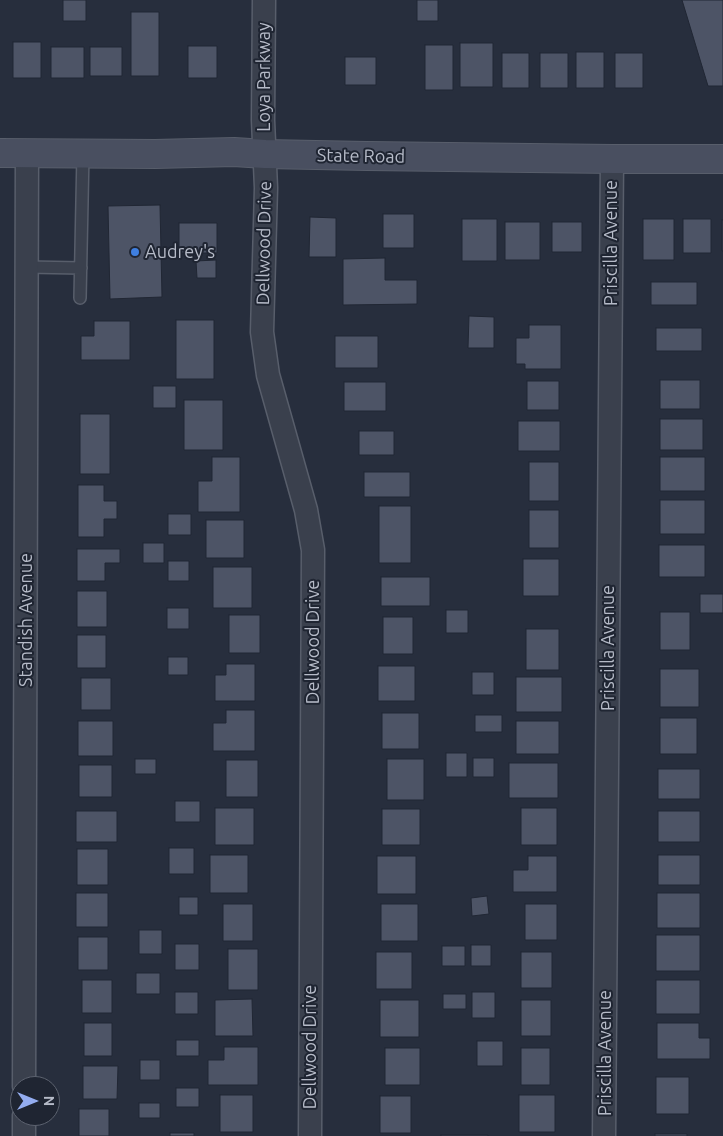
<!DOCTYPE html>
<html>
<head>
<meta charset="utf-8">
<style>
	body { margin:0 }
	#map { position:relative; width:723px; height:1136px; overflow:hidden; background:#272e3d; font-family:Ubuntu,sans-serif }
	canvas { display:block }
	.north { position:absolute; left:10px; top:1076px; width:50px; height:50px; box-sizing:border-box; background:#1f2532; border:1px solid #5b616e; border-radius:50%; rotate:90deg; font-size:14px; font-weight:700; line-height:20px; text-align:center; color:#b6bbc8 }
	.north::after { content:''; display:block; margin:auto; width:18px; height:22px; background:#94adf0; clip-path:polygon(50% 0,100% 100%,50% 72%,0 100%) }
</style>
</head>
<body>
<div id="map">
<canvas width="723" height="1136"></canvas>
<div class="north">N</div>
</div>
<script>
const ctx = document.querySelector('canvas').getContext('2d');
ctx.lineJoin = 'round';
function paint(path, color) {
  ctx.fillStyle = color;
  ctx.fill(path, 'evenodd');
}
function shape(rows) {
  const path = new Path2D();
  for (const r of rows) {
    path.moveTo(r[0], r[1]);
    for (let i = 2; i < r.length; i += 2) path.lineTo(r[i], r[i + 1]);
  }
  return path;
}
function stroke(path, color, width, dash) {
  ctx.strokeStyle = color;
  ctx.lineWidth = width;
  ctx.lineCap = dash ? 'butt' : 'round';
  ctx.setLineDash(dash || []);
  ctx.stroke(path);
}
function drawText(font, color, halo, rows, align = 'center') {
  ctx.font = font + ' Ubuntu,sans-serif';
  ctx.lineWidth = 4;
  ctx.setLineDash([]);
  ctx.textBaseline = 'middle';
  ctx.strokeStyle = halo;
  ctx.fillStyle = color;
  for (const [text, x, y, turn = 0] of rows) {
    ctx.save();
    ctx.translate(x, y);
    ctx.rotate((+turn || 0) * Math.PI / 180);
    ctx.textAlign = isNaN(turn) ? turn : align;
    if (halo) ctx.strokeText(text, 0, 0);
    ctx.fillText(text, 0, 0);
    ctx.restore();
  }
}
const building = shape([
	[63,0,86,0,86,21,63,21,63,0],
	[417,0,438,0,438,21,417,21,417,0],
	[682,0,723,0,723,86,708,86,682,0],
	[131,12,159,12,159,76,131,76,131,12],
	[13,42,41,42,41,78,13,78,13,42],
	[460,43,493,43,493,87,460,87,460,43],
	[425,45,453,45,453,90,425,90,425,45],
	[188,46,217,46,217,78,188,78,188,46],
	[51,47,84,47,84,78,51,78,51,47],
	[90,47,122,47,122,76,90,76,90,47],
	[576,52,604,52,604,88,576,88,576,52],
	[502,53,529,53,529,88,502,88,502,53],
	[540,53,568,53,568,88,540,88,540,53],
	[615,53,643,53,643,88,615,88,615,53],
	[345,57,376,57,376,85,345,85,345,57],
	[160,205,162,297,110,299,108,206,160,205],
	[383,214,414,214,414,248,383,248,383,214],
	[310,217,336,218,336,257,309,257,310,217],
	[462,219,497,219,497,261,462,261,462,219],
	[643,219,674,219,674,260,643,260,643,219],
	[683,219,711,219,711,253,683,253,683,219],
	[722,220,723,220,723,251,722,251,722,220],
	[505,222,540,222,540,260,505,260,505,222],
	[552,222,582,222,582,252,552,252,552,222],
	[179,223,217,223,217,253,179,253,179,223],
	[385,258,385,280,417,280,417,304,343,305,343,259,385,258],
	[216,260,216,278,197,278,196,261,216,260],
	[651,282,697,282,697,305,651,305,651,282],
	[469,316,494,317,494,348,468,348,469,316],
	[176,320,214,320,214,379,176,379,176,320],
	[94,321,130,321,130,360,81,360,81,336,94,336,94,321],
	[529,325,561,325,561,369,525,369,525,364,516,364,516,338,529,338,529,325],
	[656,328,702,328,702,351,656,351,656,328],
	[335,336,378,336,378,368,335,368,335,336],
	[660,380,700,380,700,409,660,409,660,380],
	[527,381,559,381,559,410,527,410,527,381],
	[344,382,386,382,386,411,344,411,344,382],
	[153,386,176,386,176,408,153,408,153,386],
	[184,400,223,400,223,450,184,450,184,400],
	[80,414,110,414,110,474,80,474,80,414],
	[660,419,703,419,703,450,660,450,660,419],
	[518,421,560,421,560,451,518,451,518,421],
	[359,431,394,431,394,455,359,455,359,431],
	[212,457,240,457,240,512,198,512,198,481,212,481,212,457],
	[660,457,705,457,705,491,660,491,660,457],
	[529,462,559,462,559,501,529,501,529,462],
	[364,472,410,472,410,497,364,497,364,472],
	[78,485,104,485,104,501,117,501,117,519,104,519,104,537,78,537,78,485],
	[660,500,705,500,705,534,660,534,660,500],
	[379,506,411,506,411,563,379,563,379,506],
	[529,510,559,510,559,548,529,548,529,510],
	[168,514,191,514,191,535,168,535,168,514],
	[206,520,244,520,244,558,206,558,206,520],
	[143,543,164,543,164,563,143,563,143,543],
	[659,545,705,545,705,577,659,577,659,545],
	[77,549,120,549,120,563,105,563,105,581,77,581,77,549],
	[523,559,559,559,559,596,523,596,523,559],
	[168,561,189,561,189,581,168,581,168,561],
	[213,567,252,567,252,608,213,608,213,567],
	[381,577,430,577,430,606,381,606,381,577],
	[77,591,107,591,107,627,77,627,77,591],
	[700,594,723,594,723,613,700,613,700,594],
	[167,608,189,608,189,629,167,629,167,608],
	[446,610,468,610,468,633,446,633,446,610],
	[660,612,690,612,690,650,660,650,660,612],
	[229,615,260,615,260,653,229,653,229,615],
	[383,617,413,617,413,654,383,654,383,617],
	[526,629,559,629,559,670,526,670,526,629],
	[77,635,106,635,106,668,77,668,77,635],
	[168,657,188,657,188,675,168,675,168,657],
	[226,664,255,664,255,701,215,701,215,675,226,675,226,664],
	[378,666,415,666,415,701,378,701,378,666],
	[660,669,699,669,699,707,660,707,660,669],
	[472,672,494,672,494,695,472,695,472,672],
	[516,677,562,677,562,712,516,712,516,677],
	[81,678,111,678,111,710,81,710,81,678],
	[226,710,255,710,255,751,213,751,213,723,226,723,226,710],
	[382,713,419,713,419,749,382,749,382,713],
	[475,715,502,715,502,732,475,732,475,715],
	[660,718,697,718,697,754,660,754,660,718],
	[78,721,113,721,113,756,78,756,78,721],
	[516,721,559,721,559,754,516,754,516,721],
	[446,753,467,753,467,777,446,777,446,753],
	[473,758,494,758,494,777,473,777,473,758],
	[135,759,156,759,156,774,135,774,135,759],
	[387,759,424,759,424,800,387,800,387,759],
	[226,760,258,760,258,797,226,797,226,760],
	[509,763,558,763,558,798,509,798,509,763],
	[79,765,112,765,112,797,79,797,79,765],
	[658,769,700,769,700,799,658,799,658,769],
	[175,801,200,801,200,822,175,822,175,801],
	[215,808,254,808,254,845,215,845,215,808],
	[521,808,557,808,557,845,521,845,521,808],
	[382,809,420,809,420,845,382,845,382,809],
	[76,811,117,811,117,842,76,842,76,811],
	[658,811,700,811,700,842,658,842,658,811],
	[169,848,194,848,194,874,169,874,169,848],
	[77,849,108,849,108,885,77,885,77,849],
	[210,855,248,855,248,893,210,893,210,855],
	[658,855,700,855,700,885,658,885,658,855],
	[377,856,416,856,416,894,377,894,377,856],
	[528,856,557,856,557,892,513,892,513,870,528,870,528,856],
	[76,893,108,893,108,927,76,927,76,893],
	[657,893,700,893,700,928,657,928,657,893],
	[487,896,489,914,472,916,471,898,487,896],
	[179,897,198,897,198,915,179,915,179,897],
	[223,904,253,904,253,941,223,941,223,904],
	[381,904,418,904,418,941,381,941,381,904],
	[525,904,557,904,557,940,525,940,525,904],
	[139,930,162,930,162,954,139,954,139,930],
	[656,935,700,935,700,971,656,971,656,935],
	[78,937,108,937,108,970,78,970,78,937],
	[175,944,199,944,199,970,175,970,175,944],
	[471,945,491,945,491,966,471,966,471,945],
	[442,946,465,946,465,966,442,966,442,946],
	[228,949,258,949,258,990,228,990,228,949],
	[376,952,412,952,412,989,376,989,376,952],
	[521,952,552,952,552,988,521,988,521,952],
	[136,973,160,973,160,994,136,994,136,973],
	[82,980,112,980,112,1013,82,1013,82,980],
	[656,980,700,980,700,1014,656,1014,656,980],
	[175,992,198,992,198,1014,175,1014,175,992],
	[472,992,495,992,495,1018,472,1018,472,992],
	[443,994,466,994,466,1009,443,1009,443,994],
	[252,999,253,1036,215,1036,215,1000,252,999],
	[380,1000,419,1000,419,1037,380,1037,380,1000],
	[521,1000,551,1000,551,1036,521,1036,521,1000],
	[84,1023,112,1023,112,1056,84,1056,84,1023],
	[657,1023,699,1023,699,1038,710,1038,710,1059,657,1059,657,1023],
	[176,1040,199,1040,199,1056,176,1056,176,1040],
	[477,1041,503,1041,503,1066,477,1066,477,1041],
	[224,1047,258,1047,258,1085,208,1085,208,1060,224,1060,224,1047],
	[385,1048,420,1048,420,1085,385,1085,385,1048],
	[521,1048,550,1048,550,1085,521,1085,521,1048],
	[140,1060,160,1060,160,1080,140,1080,140,1060],
	[83,1066,118,1066,117,1099,83,1099,83,1066],
	[656,1077,689,1077,689,1114,656,1114,656,1077],
	[176,1088,199,1088,199,1107,176,1107,176,1088],
	[220,1095,253,1095,253,1132,220,1132,220,1095],
	[519,1095,555,1095,555,1132,519,1132,519,1095],
	[380,1096,411,1096,411,1133,380,1133,380,1096],
	[139,1103,160,1103,160,1118,139,1118,139,1103],
	[79,1109,109,1109,109,1136,79,1136,79,1109],
	[170,1133,194,1133,194,1136,170,1136,170,1133],
	[655,1134,687,1134,687,1136,655,1136,655,1134],
	[441,1135,488,1135,488,1136,441,1136,441,1135]
]);
paint(building, '#4d5466');
stroke(building, '#212734', 1);
const lane = shape([
	[27,267,81,268],
	[80,298,83,153]
]);
const street = shape([
	[264,0,263,120,266,188,262,332,268,375,306,510,313,550,310,1136],
	[24,1086,27,153],
	[24,1136,24,1116],
	[604,1136,612,159]
]);
const secondary = shape([
	[0,153,155,154,234,152,265,154,367,156,612,159,723,159]
]);
stroke(lane, '#585e6b', 14);
stroke(street, '#585e6b', 25);
stroke(secondary, '#585e6b', 30);
stroke(lane, '#3a404d', 11);
stroke(street, '#3a404d', 22);
stroke(secondary, '#494f60', 28);
for (const [x, y, r, color] of [
	[135,252,5,"#3f7fe0"]
]) {
  const dot = new Path2D();
  dot.arc(x, y, r, 0, 2 * Math.PI);
  ctx.fillStyle = color;
  ctx.fill(dot);
  stroke(dot, '#1f2532', 2);
}
drawText('18px', '#b6bbc8', '#1f2532', [
	["Loya Parkway",264,77,-90],
	["State Road",361,156,1],
	["Dellwood Drive",264,243,-89],
	["Priscilla Avenue",611,243,-90],
	["Standish Avenue",26,620,-90],
	["Dellwood Drive",313,642,-90],
	["Priscilla Avenue",608,648,-90],
	["Dellwood Drive",310,1047,-90],
	["Priscilla Avenue",605,1053,-90]
]);
drawText('18px', '#b6bbc8', '#1f2532', [
	["Audrey's",145,252]
], 'left');
</script>
</body>
</html>
